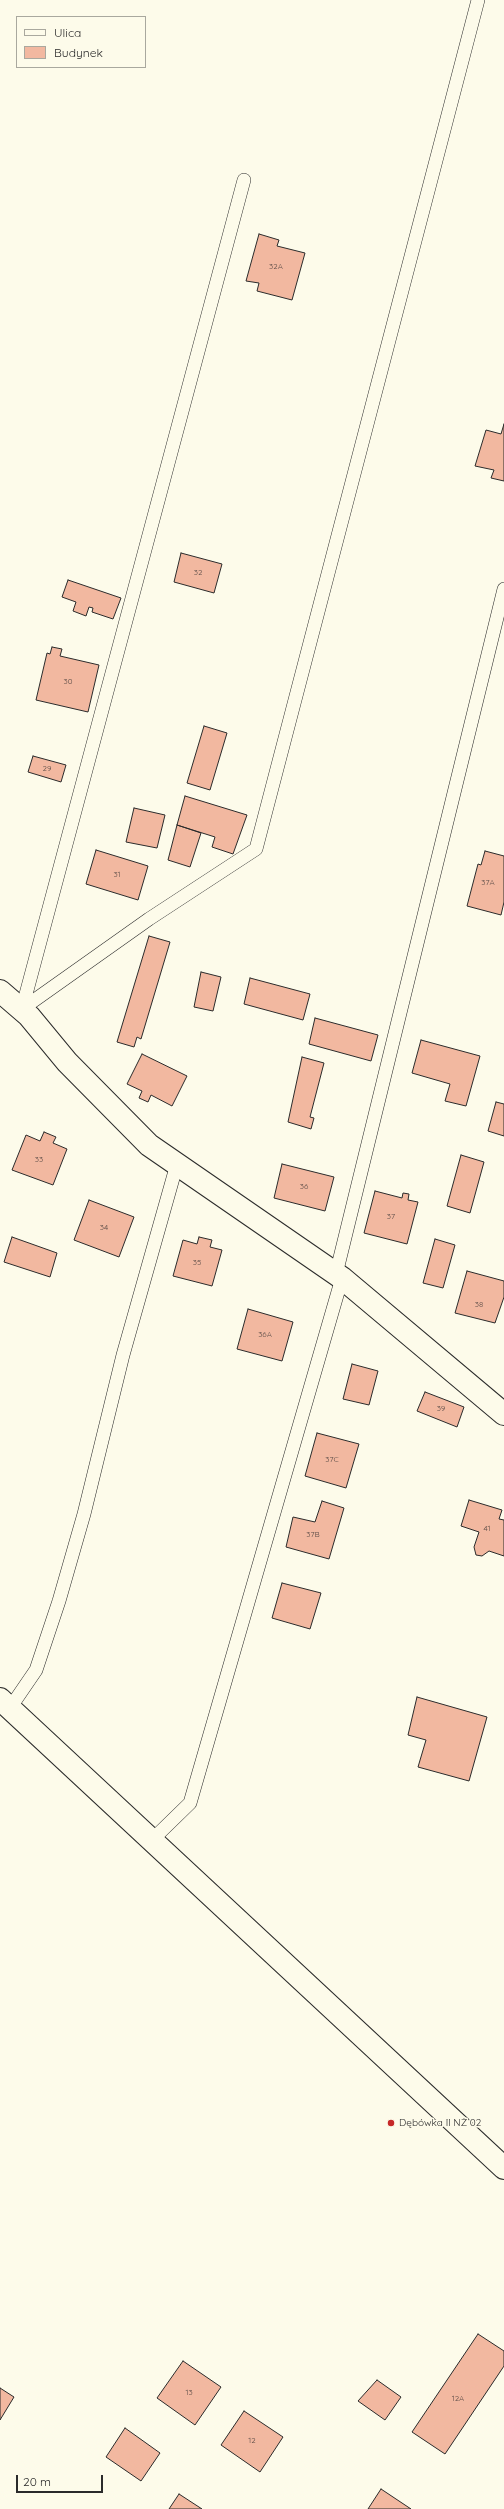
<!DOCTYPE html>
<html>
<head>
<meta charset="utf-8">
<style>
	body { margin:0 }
	#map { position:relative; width:504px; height:2509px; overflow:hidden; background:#fdfbea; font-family:Quicksand,sans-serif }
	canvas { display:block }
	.legend { position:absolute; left:16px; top:16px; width:130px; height:52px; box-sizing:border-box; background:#fdfbea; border:1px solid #a9a89e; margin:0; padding:5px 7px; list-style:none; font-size:12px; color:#2b2b2b }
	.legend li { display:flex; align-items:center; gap:8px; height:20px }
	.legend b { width:20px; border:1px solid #a9a89e }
	.scale { position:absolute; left:16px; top:2475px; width:87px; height:18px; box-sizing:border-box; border:2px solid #2b2b2b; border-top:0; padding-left:5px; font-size:12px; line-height:14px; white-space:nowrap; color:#2b2b2b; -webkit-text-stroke:3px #fdfbea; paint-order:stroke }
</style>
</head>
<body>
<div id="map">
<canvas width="504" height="2509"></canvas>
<ul class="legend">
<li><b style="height:5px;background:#fdfbea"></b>Ulica</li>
<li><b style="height:11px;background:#f2b8a0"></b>Budynek</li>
</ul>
<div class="scale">20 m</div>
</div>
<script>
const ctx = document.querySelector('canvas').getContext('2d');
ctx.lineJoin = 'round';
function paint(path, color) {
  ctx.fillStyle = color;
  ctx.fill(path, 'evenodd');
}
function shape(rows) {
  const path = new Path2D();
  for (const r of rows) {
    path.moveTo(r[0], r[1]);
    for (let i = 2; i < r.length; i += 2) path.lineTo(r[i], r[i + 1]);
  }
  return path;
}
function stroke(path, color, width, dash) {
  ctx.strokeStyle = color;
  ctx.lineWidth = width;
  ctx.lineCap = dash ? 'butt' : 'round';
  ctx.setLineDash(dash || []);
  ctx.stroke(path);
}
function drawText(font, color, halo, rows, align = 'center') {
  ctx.font = font + ' Quicksand,sans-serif';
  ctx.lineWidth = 3;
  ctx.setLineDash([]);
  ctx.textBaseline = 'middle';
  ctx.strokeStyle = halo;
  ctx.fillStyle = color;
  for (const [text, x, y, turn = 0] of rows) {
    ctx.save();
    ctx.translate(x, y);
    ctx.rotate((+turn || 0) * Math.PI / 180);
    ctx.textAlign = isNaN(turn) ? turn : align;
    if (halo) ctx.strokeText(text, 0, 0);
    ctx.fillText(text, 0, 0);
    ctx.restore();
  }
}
const building = shape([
	[259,234,279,240,277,246,305,253,292,300,257,291,259,283,246,281,259,234],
	[504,424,504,481,491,478,494,470,475,466,486,430,501,434,504,424],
	[181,553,222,564,214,593,174,582,181,553],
	[68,580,121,598,113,619,92,612,93,608,89,607,86,616,73,611,76,602,62,597,68,580],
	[52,647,62,649,60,656,99,665,88,712,36,700,47,653,50,654,52,647],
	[204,726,227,733,210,790,187,783,204,726],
	[33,756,66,765,61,782,28,772,33,756],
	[185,796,247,815,233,854,212,847,215,837,177,825,185,796],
	[134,808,165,815,157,848,126,842,134,808],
	[177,825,201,833,190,867,168,860,177,825],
	[96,850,148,866,138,900,86,884,96,850],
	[485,851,504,856,504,902,501,915,467,906,478,864,481,865,485,851],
	[149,936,170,942,141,1039,137,1037,134,1047,117,1042,149,936],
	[201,972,221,977,213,1011,194,1007,201,972],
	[250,978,310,994,303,1020,244,1004,250,978],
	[315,1018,378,1035,371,1061,309,1044,315,1018],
	[421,1040,480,1056,466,1106,445,1101,450,1084,412,1073,421,1040],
	[142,1054,187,1076,172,1106,151,1095,148,1102,139,1098,142,1091,127,1084,142,1054],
	[302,1057,324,1063,310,1117,314,1118,311,1129,288,1122,302,1057],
	[496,1102,504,1104,504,1136,488,1131,496,1102],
	[44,1132,56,1137,53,1143,67,1149,53,1185,12,1170,26,1135,40,1141,44,1132],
	[461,1155,484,1162,470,1213,447,1206,461,1155],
	[282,1164,334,1177,325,1211,274,1198,282,1164],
	[375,1191,402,1198,403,1193,409,1194,408,1200,418,1202,407,1244,364,1233,375,1191],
	[89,1200,134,1217,119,1257,74,1240,89,1200],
	[12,1237,57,1253,50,1277,4,1262,12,1237],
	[199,1237,212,1240,210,1247,222,1250,212,1286,173,1276,183,1240,197,1244,199,1237],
	[435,1239,455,1245,443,1288,423,1283,435,1239],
	[467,1271,504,1281,504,1297,495,1323,455,1313,467,1271],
	[248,1309,293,1322,282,1361,237,1349,248,1309],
	[352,1364,378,1371,369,1405,343,1399,352,1364],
	[425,1392,464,1407,457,1427,417,1411,425,1392],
	[317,1433,359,1444,346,1488,305,1476,317,1433],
	[469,1500,502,1510,499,1519,504,1520,504,1556,489,1551,482,1556,476,1555,474,1547,479,1532,461,1526,469,1500],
	[322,1501,344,1508,329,1559,286,1547,293,1517,315,1522,322,1501],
	[282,1583,321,1593,310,1629,272,1618,282,1583],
	[417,1697,487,1717,469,1781,418,1767,426,1740,408,1735,417,1697],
	[478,2334,504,2351,504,2366,445,2454,412,2432,478,2334],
	[183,2361,221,2387,195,2425,157,2398,183,2361],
	[377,2380,401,2397,385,2420,358,2401,377,2380],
	[0,2388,14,2397,0,2420,0,2388],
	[244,2411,283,2437,260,2472,221,2445,244,2411],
	[125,2428,160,2453,141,2481,106,2457,125,2428],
	[381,2489,411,2509,368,2509,381,2489],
	[179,2494,202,2509,169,2509,179,2494]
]);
paint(building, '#f2b8a0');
stroke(building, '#2b2b2b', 1);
const service = shape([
	[22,1009,149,919,256,849,478,0],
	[22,1009,244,180],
	[336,1274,504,589],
	[10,1708,36,1670,59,1601,84,1514,123,1355,177,1164],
	[152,1840,190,1803,342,1278]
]);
const minor = shape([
	[0,991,29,1016,67,1062,149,1145,342,1278,504,1414]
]);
const tertiary = shape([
	[0,1699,504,2168]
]);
stroke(service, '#2b2b2b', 14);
stroke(minor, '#2b2b2b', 24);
stroke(tertiary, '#2b2b2b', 24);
stroke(service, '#fdfbea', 13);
stroke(minor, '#fdfbea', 22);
stroke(tertiary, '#fdfbea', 22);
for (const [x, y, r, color] of [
	[391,2123,4,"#c62828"]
]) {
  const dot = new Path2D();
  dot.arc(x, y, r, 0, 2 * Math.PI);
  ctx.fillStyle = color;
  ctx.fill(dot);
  stroke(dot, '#fdfbea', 1.5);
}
drawText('8px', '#5d4e48', null, [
	["32A",276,267],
	["32",198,573],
	["30",68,682],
	["29",47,769],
	["31",117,875],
	["37A",488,883],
	["33",39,1160],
	["36",304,1187],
	["37",391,1217],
	["34",104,1228],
	["35",197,1263],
	["38",479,1305],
	["36A",265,1335],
	["39",441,1409],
	["37C",332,1460],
	["41",487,1529],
	["37B",313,1535],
	["13",189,2393],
	["12A",458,2399],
	["12",252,2441]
]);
drawText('10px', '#2b2b2b', '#fdfbea', [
	["Dębówka II NŻ 02",399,2123]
], 'left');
</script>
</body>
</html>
